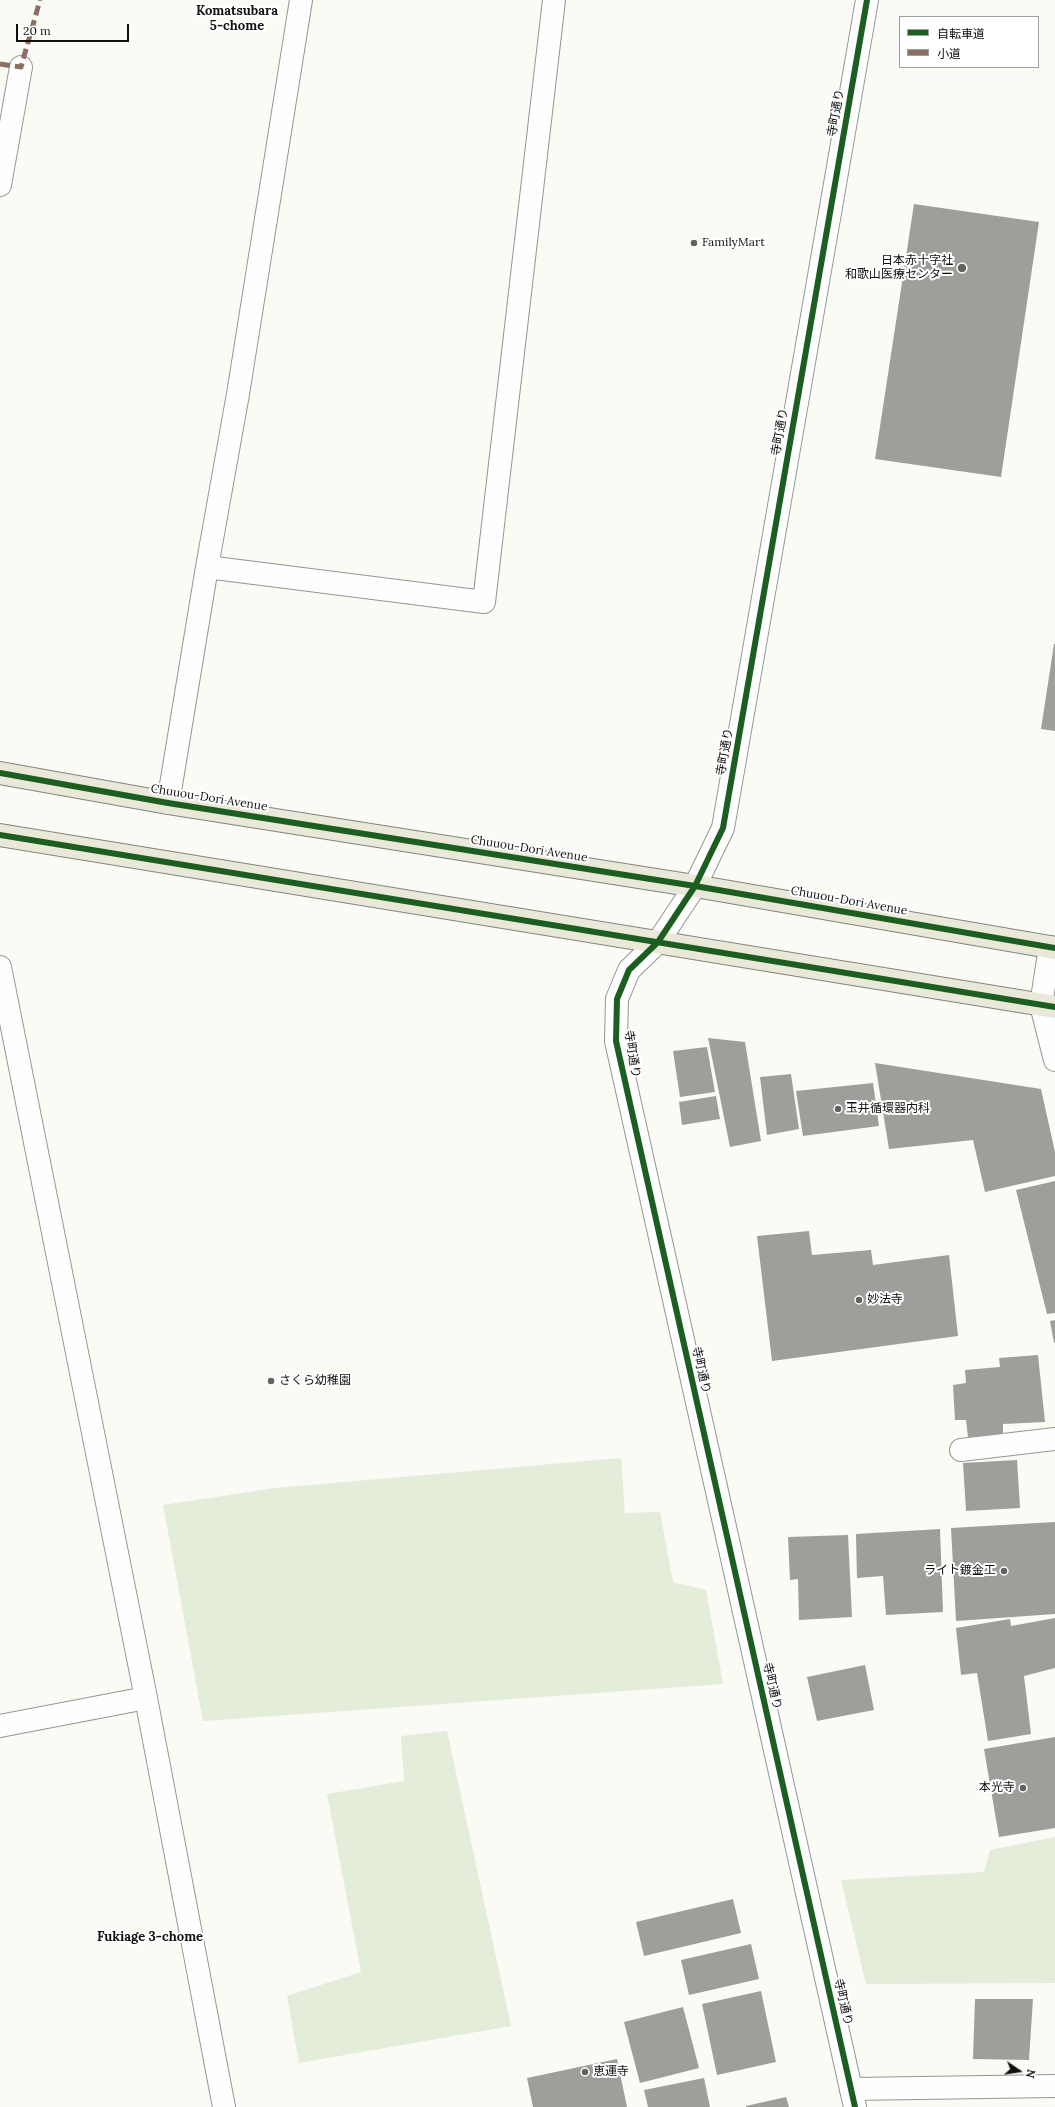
<!DOCTYPE html>
<html>
<head>
<meta charset="utf-8">
<style>
	body { margin:0 }
	#map { position:relative; width:1055px; height:2107px; overflow:hidden; background:#fbfbf5; font-family:Lora,"Noto Sans JP",serif }
	canvas { display:block }
	.legend { position:absolute; left:899px; top:16px; width:140px; height:52px; box-sizing:border-box; background:#fff; border:1px solid #9f9f9f; margin:0; padding:5px 7px; list-style:none; font-size:12px; color:#0f0f0f }
	.legend li { display:flex; align-items:center; gap:8px; height:20px }
	.legend b { width:20px; border:1px solid #9f9f9f }
	.north { position:absolute; left:999px; top:2051px; width:40px; height:40px; -webkit-text-stroke:3px #fff; paint-order:stroke; rotate:103deg; font-size:11px; font-weight:700; line-height:16px; text-align:center; color:#0f0f0f }
	.north::after { content:''; display:block; margin:auto; width:14px; height:18px; background:#0f0f0f; clip-path:polygon(50% 0,100% 100%,50% 72%,0 100%) }
	.scale { position:absolute; left:16px; top:24px; width:113px; height:18px; box-sizing:border-box; border:2px solid #0f0f0f; border-top:0; padding-left:5px; font-size:12px; line-height:14px; white-space:nowrap; color:#0f0f0f; -webkit-text-stroke:3px #fff; paint-order:stroke }
</style>
</head>
<body>
<div id="map">
<canvas width="1055" height="2107"></canvas>
<ul class="legend">
<li><b style="height:5px;background:#1b5e20"></b>自転車道</li>
<li><b style="height:5px;background:#8d6e63"></b>小道</li>
</ul>
<div class="north">N</div>
<div class="scale">20 m</div>
</div>
<script>
const ctx = document.querySelector('canvas').getContext('2d');
ctx.lineJoin = 'round';
function paint(path, color) {
  ctx.fillStyle = color;
  ctx.fill(path, 'evenodd');
}
function shape(rows) {
  const path = new Path2D();
  for (const r of rows) {
    path.moveTo(r[0], r[1]);
    for (let i = 2; i < r.length; i += 2) path.lineTo(r[i], r[i + 1]);
  }
  return path;
}
function stroke(path, color, width, dash) {
  ctx.strokeStyle = color;
  ctx.lineWidth = width;
  ctx.lineCap = dash ? 'butt' : 'round';
  ctx.setLineDash(dash || []);
  ctx.stroke(path);
}
function drawText(font, color, halo, rows, align = 'center') {
  ctx.font = font + ' Lora,"Noto Sans JP",serif';
  ctx.lineWidth = 4;
  ctx.setLineDash([]);
  ctx.textBaseline = 'middle';
  ctx.strokeStyle = halo;
  ctx.fillStyle = color;
  for (const [text, x, y, turn = 0] of rows) {
    ctx.save();
    ctx.translate(x, y);
    ctx.rotate((+turn || 0) * Math.PI / 180);
    ctx.textAlign = isNaN(turn) ? turn : align;
    if (halo) ctx.strokeText(text, 0, 0);
    ctx.fillText(text, 0, 0);
    ctx.restore();
  }
}
paint(shape([
	[621,1458,625,1513,660,1512,673,1582,706,1590,723,1684,203,1721,163,1505,275,1488],
	[447,1731,511,2026,299,2063,287,1996,361,1972,327,1794,404,1781,401,1736],
	[1055,1837,1055,1983,866,1984,841,1880,984,1872,990,1850]
]), '#e4ecda');
paint(shape([
	[914,204,1039,222,1001,477,875,459],
	[1054,644,1055,644,1055,731,1041,729],
	[708,1038,745,1042,761,1141,730,1147],
	[707,1047,715,1092,680,1097,673,1051],
	[875,1063,1041,1089,1055,1152,1055,1176,985,1192,973,1140,889,1149],
	[791,1074,799,1129,767,1135,760,1077],
	[873,1083,879,1126,803,1136,796,1091],
	[716,1096,720,1119,682,1125,679,1102],
	[1055,1181,1055,1313,1047,1314,1016,1190],
	[809,1231,812,1255,871,1250,873,1265,949,1255,958,1336,772,1361,757,1236],
	[1055,1320,1055,1342,1054,1343,1050,1321],
	[1038,1355,1045,1422,1003,1424,1003,1434,968,1437,966,1420,955,1420,953,1385,966,1383,965,1370,1000,1367,999,1358],
	[1017,1460,1020,1508,966,1511,963,1463],
	[1055,1522,1055,1614,956,1621,951,1528],
	[940,1529,943,1612,886,1615,883,1576,857,1578,856,1534],
	[848,1535,852,1617,799,1620,798,1579,790,1580,788,1537],
	[1055,1618,1055,1668,1024,1676,1031,1734,988,1741,977,1673,961,1675,956,1628,1010,1619,1011,1626],
	[865,1665,874,1710,817,1721,807,1677],
	[1055,1737,1055,1828,999,1837,984,1749],
	[733,1899,741,1933,644,1956,636,1922],
	[751,1944,759,1979,689,1995,681,1960],
	[761,1991,776,2062,717,2075,702,2004],
	[975,1999,1033,1999,1029,2060,973,2059],
	[683,2007,699,2068,640,2083,624,2022],
	[617,2059,627,2107,533,2107,527,2078],
	[704,2078,710,2107,648,2107,644,2090],
	[786,2097,789,2107,746,2107,746,2106]
]), '#9f9e9a');
const minor = shape([
	[0,185,21,67],
	[207,567,238,394,301,0],
	[168,803,207,567,484,602,554,0],
	[1050,947,1041,1005,1055,1060],
	[0,967,146,1698,224,2107],
	[961,1450,1055,1439],
	[0,1726,146,1698],
	[851,2089,1055,2086]
]);
const tertiary = shape([
	[855,2107,616,1041,617,999,629,970,658,942,695,886,723,828,867,0]
]);
const trunk = shape([
	[0,773,168,803,695,886,1055,948],
	[0,835,1055,1007]
]);
stroke(minor, '#959593', 24);
stroke(tertiary, '#959593', 24);
stroke(trunk, '#838380', 24);
stroke(minor, '#fefefe', 22);
stroke(tertiary, '#fefefe', 22);
stroke(trunk, '#eae8d9', 22);
stroke(shape([
	[0,64,21,67,40,0]
]), '#8d6e63', 5, [10, 5]);
stroke(shape([
	[0,773,168,803,695,886,1055,948],
	[0,835,1055,1007],
	[855,2107,616,1041,617,999,629,970,658,942,695,886,723,828,867,0]
]), '#1b5e20', 6);
for (const [x, y, r, color] of [
	[694,243,4,"#626260"],
	[962,268,5,"#626260"],
	[838,1109,4,"#626260"],
	[859,1300,4,"#626260"],
	[271,1381,4,"#626260"],
	[1004,1571,4,"#626260"],
	[1023,1788,4,"#626260"],
	[585,2072,4,"#626260"]
]) {
  const dot = new Path2D();
  dot.arc(x, y, r, 0, 2 * Math.PI);
  ctx.fillStyle = color;
  ctx.fill(dot);
  stroke(dot, '#fff', 1.5);
}
drawText('12px', '#0f0f0f', '#fff', [
	["寺町通り",836,113,-80],
	["寺町通り",780,432,-80],
	["寺町通り",725,752,-80],
	["Chuuou-Dori Avenue",209,798,9],
	["Chuuou-Dori Avenue",529,849,9],
	["Chuuou-Dori Avenue",849,901,10],
	["寺町通り",632,1054,81],
	["寺町通り",701,1370,77],
	["寺町通り",772,1686,77],
	["寺町通り",843,2002,77]
]);
drawText('12px', '#0f0f0f', '#fff', [
	["FamilyMart",702,243],
	["日本赤十字社",953,261,"right"],
	["和歌山医療センター",953,275,"right"],
	["玉井循環器内科",846,1109],
	["妙法寺",867,1300],
	["さくら幼稚園",279,1381],
	["ライト鍍金工",996,1571,"right"],
	["本光寺",1015,1788,"right"],
	["恵運寺",593,2072]
], 'left');
drawText('bold 13px', '#0f0f0f', '#fff', [
	["Komatsubara",237,11],
	["5-chome",237,26],
	["Fukiage 3-chome",150,1937]
]);
</script>
</body>
</html>
